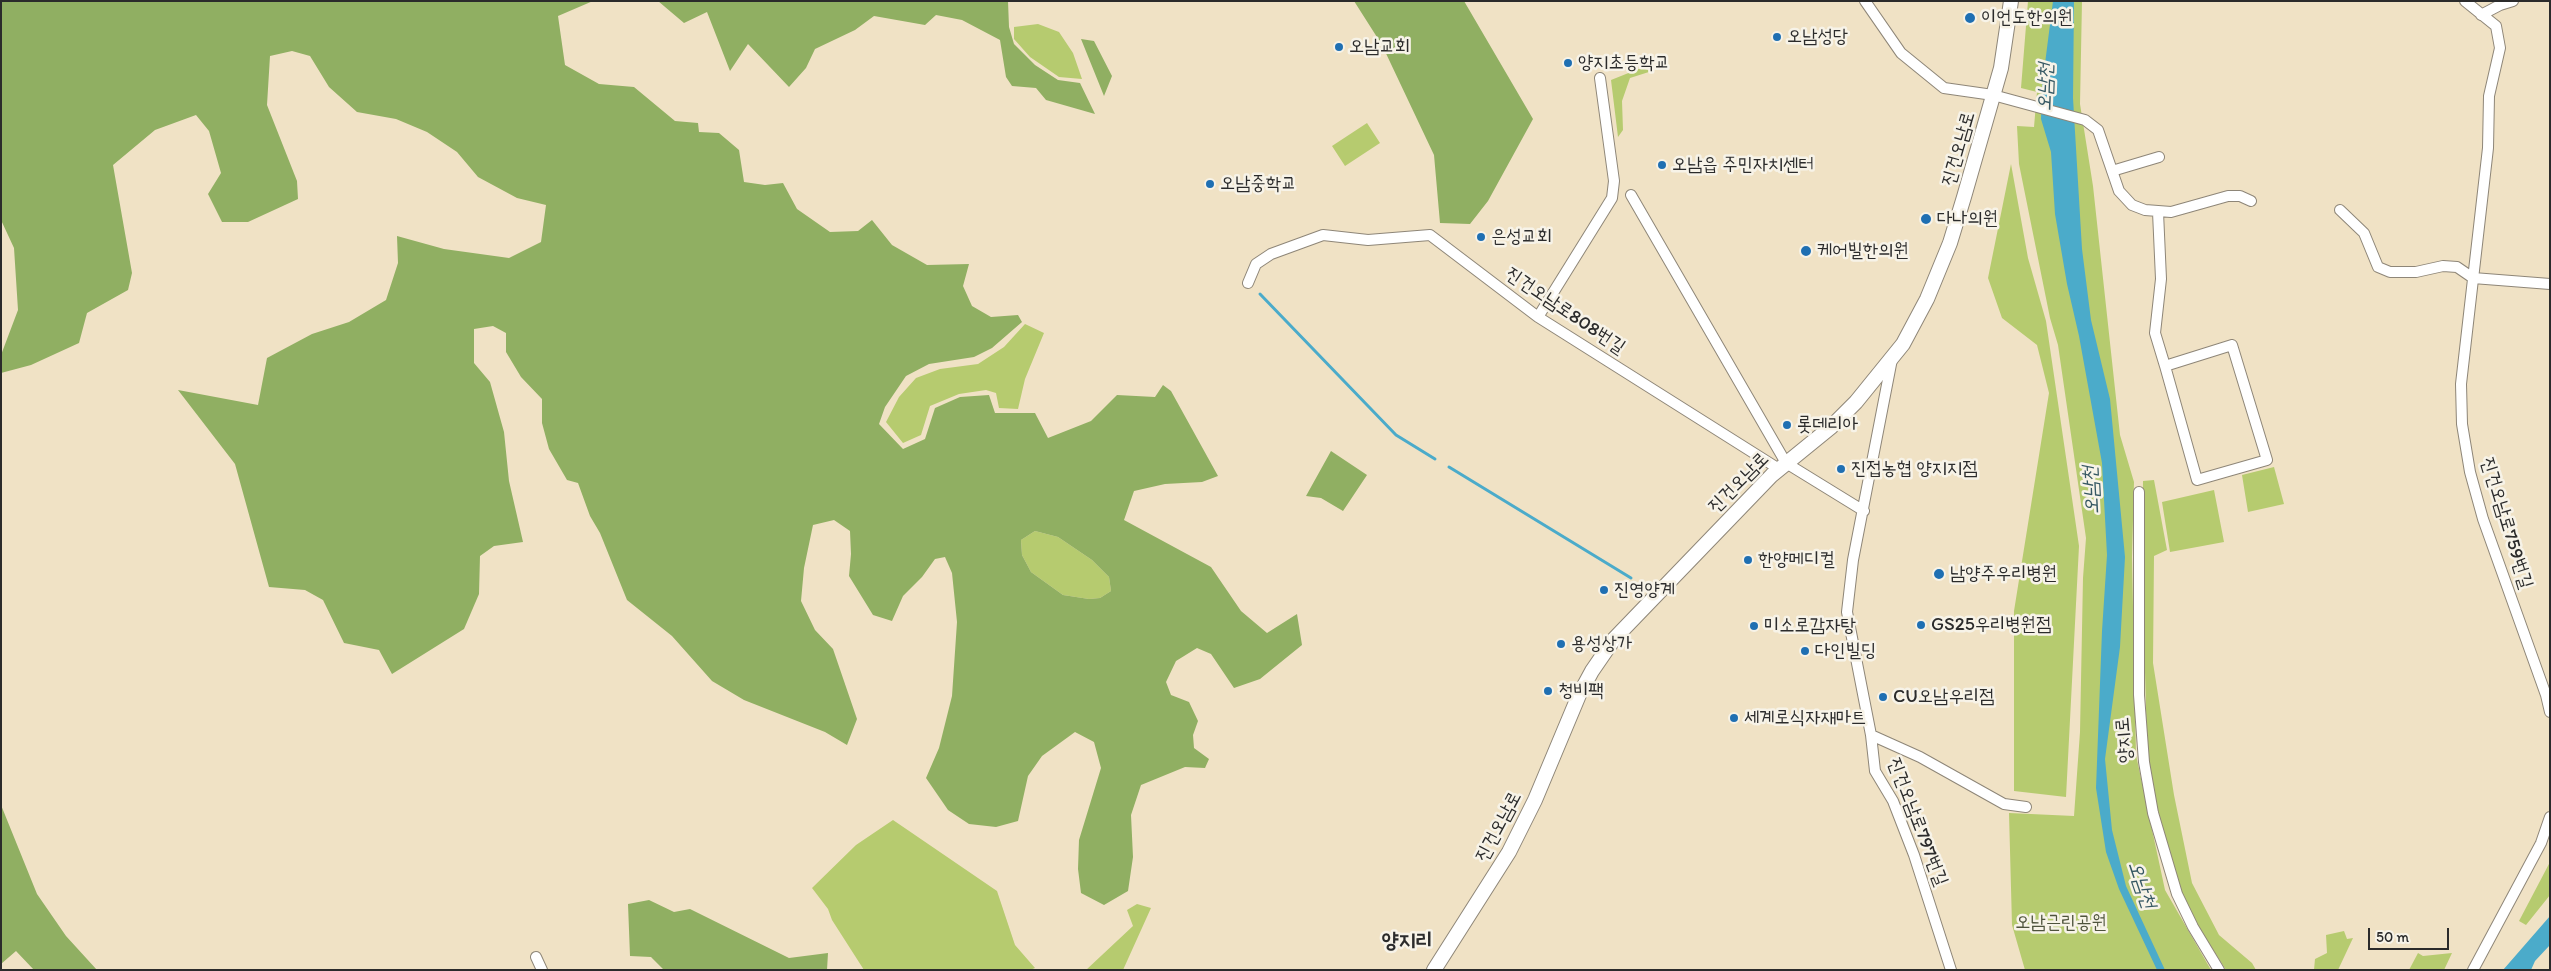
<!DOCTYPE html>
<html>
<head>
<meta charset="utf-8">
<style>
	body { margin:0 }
	#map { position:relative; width:2551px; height:971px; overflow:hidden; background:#f0e2c5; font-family:Itim,sans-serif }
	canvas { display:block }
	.frame { position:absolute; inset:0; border:2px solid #2b2b2b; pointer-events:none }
	.scale { position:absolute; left:2368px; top:928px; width:81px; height:22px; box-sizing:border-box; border:2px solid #2b2b2b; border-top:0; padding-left:6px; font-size:15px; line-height:18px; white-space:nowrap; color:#2b2b2b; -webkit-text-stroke:4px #f7f3e8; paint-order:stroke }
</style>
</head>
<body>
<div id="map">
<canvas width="2551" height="971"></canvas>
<div class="frame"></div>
<div class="scale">50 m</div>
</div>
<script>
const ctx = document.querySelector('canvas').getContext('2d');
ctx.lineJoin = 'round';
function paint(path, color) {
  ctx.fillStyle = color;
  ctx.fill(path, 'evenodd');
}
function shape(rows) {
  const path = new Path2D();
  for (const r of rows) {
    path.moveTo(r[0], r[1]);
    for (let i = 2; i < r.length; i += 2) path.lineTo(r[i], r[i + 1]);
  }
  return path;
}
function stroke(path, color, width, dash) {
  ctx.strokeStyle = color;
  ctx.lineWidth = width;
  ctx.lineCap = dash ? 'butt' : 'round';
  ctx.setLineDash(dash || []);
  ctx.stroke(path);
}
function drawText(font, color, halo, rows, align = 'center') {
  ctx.font = font + ' Itim,"Poor Story",sans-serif';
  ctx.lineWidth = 5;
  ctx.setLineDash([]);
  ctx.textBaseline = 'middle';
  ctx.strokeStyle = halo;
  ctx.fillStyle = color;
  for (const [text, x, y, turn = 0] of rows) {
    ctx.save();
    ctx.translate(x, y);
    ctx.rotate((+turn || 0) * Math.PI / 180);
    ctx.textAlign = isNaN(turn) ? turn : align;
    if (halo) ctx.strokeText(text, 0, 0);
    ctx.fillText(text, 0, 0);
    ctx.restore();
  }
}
paint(shape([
	[2028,1,2082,1,2080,104,2093,186,2120,435,2134,482,2132,557,2136,755,2165,890,2211,970,2025,970,2012,925,2009,813,2074,816,2080,732,2083,578,2086,538,2058,345,2050,318,2019,164,2017,126,2034,127,2037,92,2021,88],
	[1038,24,1059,32,1073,53,1082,79,1059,77,1030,57,1014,39,1014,27],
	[1641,68,1652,71,1630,78,1622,101,1623,130,1618,137,1611,80],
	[1367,123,1380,143,1345,166,1332,146],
	[2011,164,2028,258,2046,321,2079,546,2066,797,2014,791,2014,611,2049,393,2037,345,2002,318,1988,278],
	[1025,324,1044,333,1025,379,1018,409,999,408,996,393,986,390,959,394,930,406,921,435,903,443,886,422,899,397,916,378,940,369,978,364,1004,347],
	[2274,467,2284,504,2248,512,2242,475],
	[2154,480,2167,550,2154,556,2153,663,2174,795,2192,883,2219,935,2252,963,2256,970,2226,970,2203,934,2181,892,2156,808,2147,747,2142,560,2143,481],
	[2214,490,2224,542,2170,552,2162,502],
	[1035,531,1058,537,1092,560,1109,577,1111,591,1100,598,1089,599,1063,595,1031,572,1022,555,1021,540],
	[893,820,997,891,1015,945,1035,968,1030,970,864,970,832,920,828,909,812,888,856,845],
	[2550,862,2550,895,2526,925,2519,921],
	[1137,904,1151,908,1123,970,1086,970,1133,926,1127,910],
	[2344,931,2347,939,2353,938,2338,970,2314,970,2315,959,2327,953,2326,935],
	[2418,953,2423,956,2452,953,2444,970,2409,970]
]), '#b6cb6f');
paint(shape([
	[1,1,593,1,558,16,565,65,599,84,634,87,675,121,698,123,699,132,719,133,739,150,744,182,765,185,783,183,797,209,830,232,858,231,872,220,892,245,927,265,969,264,963,286,972,306,991,317,1018,315,1022,322,992,348,974,357,929,364,906,376,885,407,879,424,903,449,925,439,935,408,960,397,989,395,995,413,1035,413,1048,438,1091,421,1117,395,1155,397,1163,385,1171,391,1218,476,1202,482,1165,484,1134,491,1124,520,1211,567,1241,611,1267,633,1297,614,1302,645,1260,679,1234,688,1211,654,1197,648,1176,661,1166,682,1171,695,1189,702,1198,721,1193,735,1194,748,1209,759,1205,768,1185,767,1141,785,1131,815,1133,857,1128,891,1104,905,1081,893,1078,869,1079,840,1101,768,1094,742,1075,732,1042,756,1028,776,1018,821,996,827,969,824,948,810,926,778,939,748,952,696,957,622,952,573,945,557,935,559,922,577,903,596,892,621,873,615,849,576,851,554,850,531,834,520,813,525,804,568,801,601,815,630,833,649,857,719,847,745,825,732,744,700,712,681,672,636,627,600,600,533,590,516,578,483,567,480,549,449,542,423,542,399,521,377,506,352,506,333,493,326,474,329,474,363,490,382,504,432,509,481,523,542,494,546,480,556,479,594,464,629,392,674,379,650,344,643,323,600,305,590,269,587,235,464,178,390,258,405,267,358,312,334,349,322,386,300,398,263,397,236,444,249,509,258,541,242,546,205,517,198,478,177,457,152,427,132,396,119,357,112,329,87,310,56,292,51,270,56,267,105,297,181,298,199,248,222,222,222,208,194,221,173,209,131,196,115,155,130,113,165,132,273,128,290,87,313,79,343,31,365,1,373,1,355,18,310,14,248,1,220],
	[1035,531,1058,537,1092,560,1109,577,1111,591,1100,598,1089,599,1063,595,1031,572,1022,555,1021,540],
	[658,1,1008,1,1009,27,1014,44,1035,65,1058,80,1080,83,1095,114,1046,100,1036,88,1012,86,1006,77,1000,40,962,20,936,15,925,25,874,16,855,30,815,49,806,68,789,87,748,44,730,71,707,12,684,23],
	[1354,1,1464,1,1533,119,1488,201,1470,224,1440,223,1434,155,1382,45],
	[1081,39,1094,41,1112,76,1104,96],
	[1331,451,1367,475,1343,511,1321,498,1306,496],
	[1,805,37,894,66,936,97,970,34,970,16,951,1,964],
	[649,900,674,912,690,909,789,958,828,953,827,970,664,970,651,957,630,956,628,904]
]), '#90af62');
paint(shape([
	[2053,1,2074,1,2073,98,2082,249,2091,320,2110,399,2125,557,2120,647,2105,759,2112,830,2126,886,2165,970,2157,970,2119,889,2106,852,2096,788,2102,631,2107,555,2102,463,2079,336,2067,284,2055,214,2051,152,2041,119,2042,87],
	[2550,916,2550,945,2535,961,2531,970,2503,970]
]), '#4babca');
stroke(shape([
	[1260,294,1396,435,1435,459],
	[1449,467,1631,578]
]), '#4babca', 3);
const minor = shape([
	[1865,1,1901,53,1944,88,1993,95,2085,120,2098,130,2119,191,2132,205,2145,210,2171,212,2228,196,2240,196,2251,201],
	[2465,1,2496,26,2500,48,2489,96,2488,148,2461,384,2462,424,2470,472,2483,519,2546,695,2550,712],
	[2481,15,2500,5,2513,1],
	[2112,171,2159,157],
	[1631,195,1786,463,1864,511],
	[2340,210,2364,233,2378,267,2390,272,2416,272,2443,266,2457,267,2473,278,2550,284],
	[2158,212,2161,279,2155,333,2165,366],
	[1248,283,1256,264,1271,254,1323,235,1368,240,1430,235,1538,317,1779,469],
	[1538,317,1612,198,1614,181,1600,78],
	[2232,345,2267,460,2197,480,2165,366,2232,345],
	[1892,359,1853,560,1847,612,1871,735,1875,771,1893,801,1914,855,1951,970],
	[2139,492,2139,695,2144,762,2153,813,2177,894,2193,927,2219,970],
	[1871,735,1920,757,2004,804,2026,807],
	[536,957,542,970],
	[2473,970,2541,843,2550,817]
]);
const secondary = shape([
	[1434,970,1509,852,1535,800,1579,695,1592,671,1614,639,1772,475,1831,427,1856,402,1903,344,1927,299,1950,243,1964,197,2001,68,2011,1]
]);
stroke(minor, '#8e8678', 12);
stroke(secondary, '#8e8678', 16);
stroke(minor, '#fff', 10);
stroke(secondary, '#fff', 14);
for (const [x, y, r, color] of [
	[1970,18,6,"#1f6fb2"],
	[1777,37,5,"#1f6fb2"],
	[1339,47,5,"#1f6fb2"],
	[1568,63,5,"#1f6fb2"],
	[1662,165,5,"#1f6fb2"],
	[1210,184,5,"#1f6fb2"],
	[1926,219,6,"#1f6fb2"],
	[1481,237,5,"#1f6fb2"],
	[1806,251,6,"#1f6fb2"],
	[1787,425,5,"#1f6fb2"],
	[1841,469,5,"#1f6fb2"],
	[1748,560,5,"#1f6fb2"],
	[1939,574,6,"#1f6fb2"],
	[1604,590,5,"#1f6fb2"],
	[1921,625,5,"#1f6fb2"],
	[1754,626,5,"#1f6fb2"],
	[1561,644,5,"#1f6fb2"],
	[1805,651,5,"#1f6fb2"],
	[1548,691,5,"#1f6fb2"],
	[1883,697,5,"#1f6fb2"],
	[1734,718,5,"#1f6fb2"]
]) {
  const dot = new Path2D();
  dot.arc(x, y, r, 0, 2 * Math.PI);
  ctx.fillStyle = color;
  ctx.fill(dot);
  stroke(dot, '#f7f3e8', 2);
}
drawText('19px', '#2b2b2b', '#f7f3e8', [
	["이언도한의원",1981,18],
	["오남성당",1787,37],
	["오남교회",1349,47],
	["양지초등학교",1578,63],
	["오남읍 주민자치센터",1672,165],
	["오남중학교",1220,184],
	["다나의원",1937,219],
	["은성교회",1491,237],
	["케어빌한의원",1817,251],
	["롯데리아",1797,425],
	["진접농협 양지지점",1851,469],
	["한양메디컬",1758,560],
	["남양주우리병원",1950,574],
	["진영양계",1614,590],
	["GS25우리병원점",1931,625],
	["미소로감자탕",1764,626],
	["용성상가",1571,644],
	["다인빌딩",1815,651],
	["청비팩",1558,691],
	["CU오남우리점",1893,697],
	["세계로식자재마트",1744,718]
], 'left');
drawText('19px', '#2b2b2b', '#f7f3e8', [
	["진건오남로",1959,149,-74],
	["진건오남로808번길",1565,311,34],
	["진건오남로",1739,483,-45],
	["진건오남로759번길",2506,523,73],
	["양지로",2125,740,-95],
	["진건오남로797번길",1917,822,69],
	["진건오남로",1499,827,-62]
]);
drawText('19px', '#4e533c', '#f7f3e8', [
	["오남근린공원",2061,923]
]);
drawText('italic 20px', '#365863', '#f7f3e8', [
	["오남천",2046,87,-88],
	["오남천",2092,490,-93],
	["오남천",2141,885,71]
]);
drawText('bold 21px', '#2b2b2b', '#f7f3e8', [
	["양지리",1407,942]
]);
</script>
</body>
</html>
